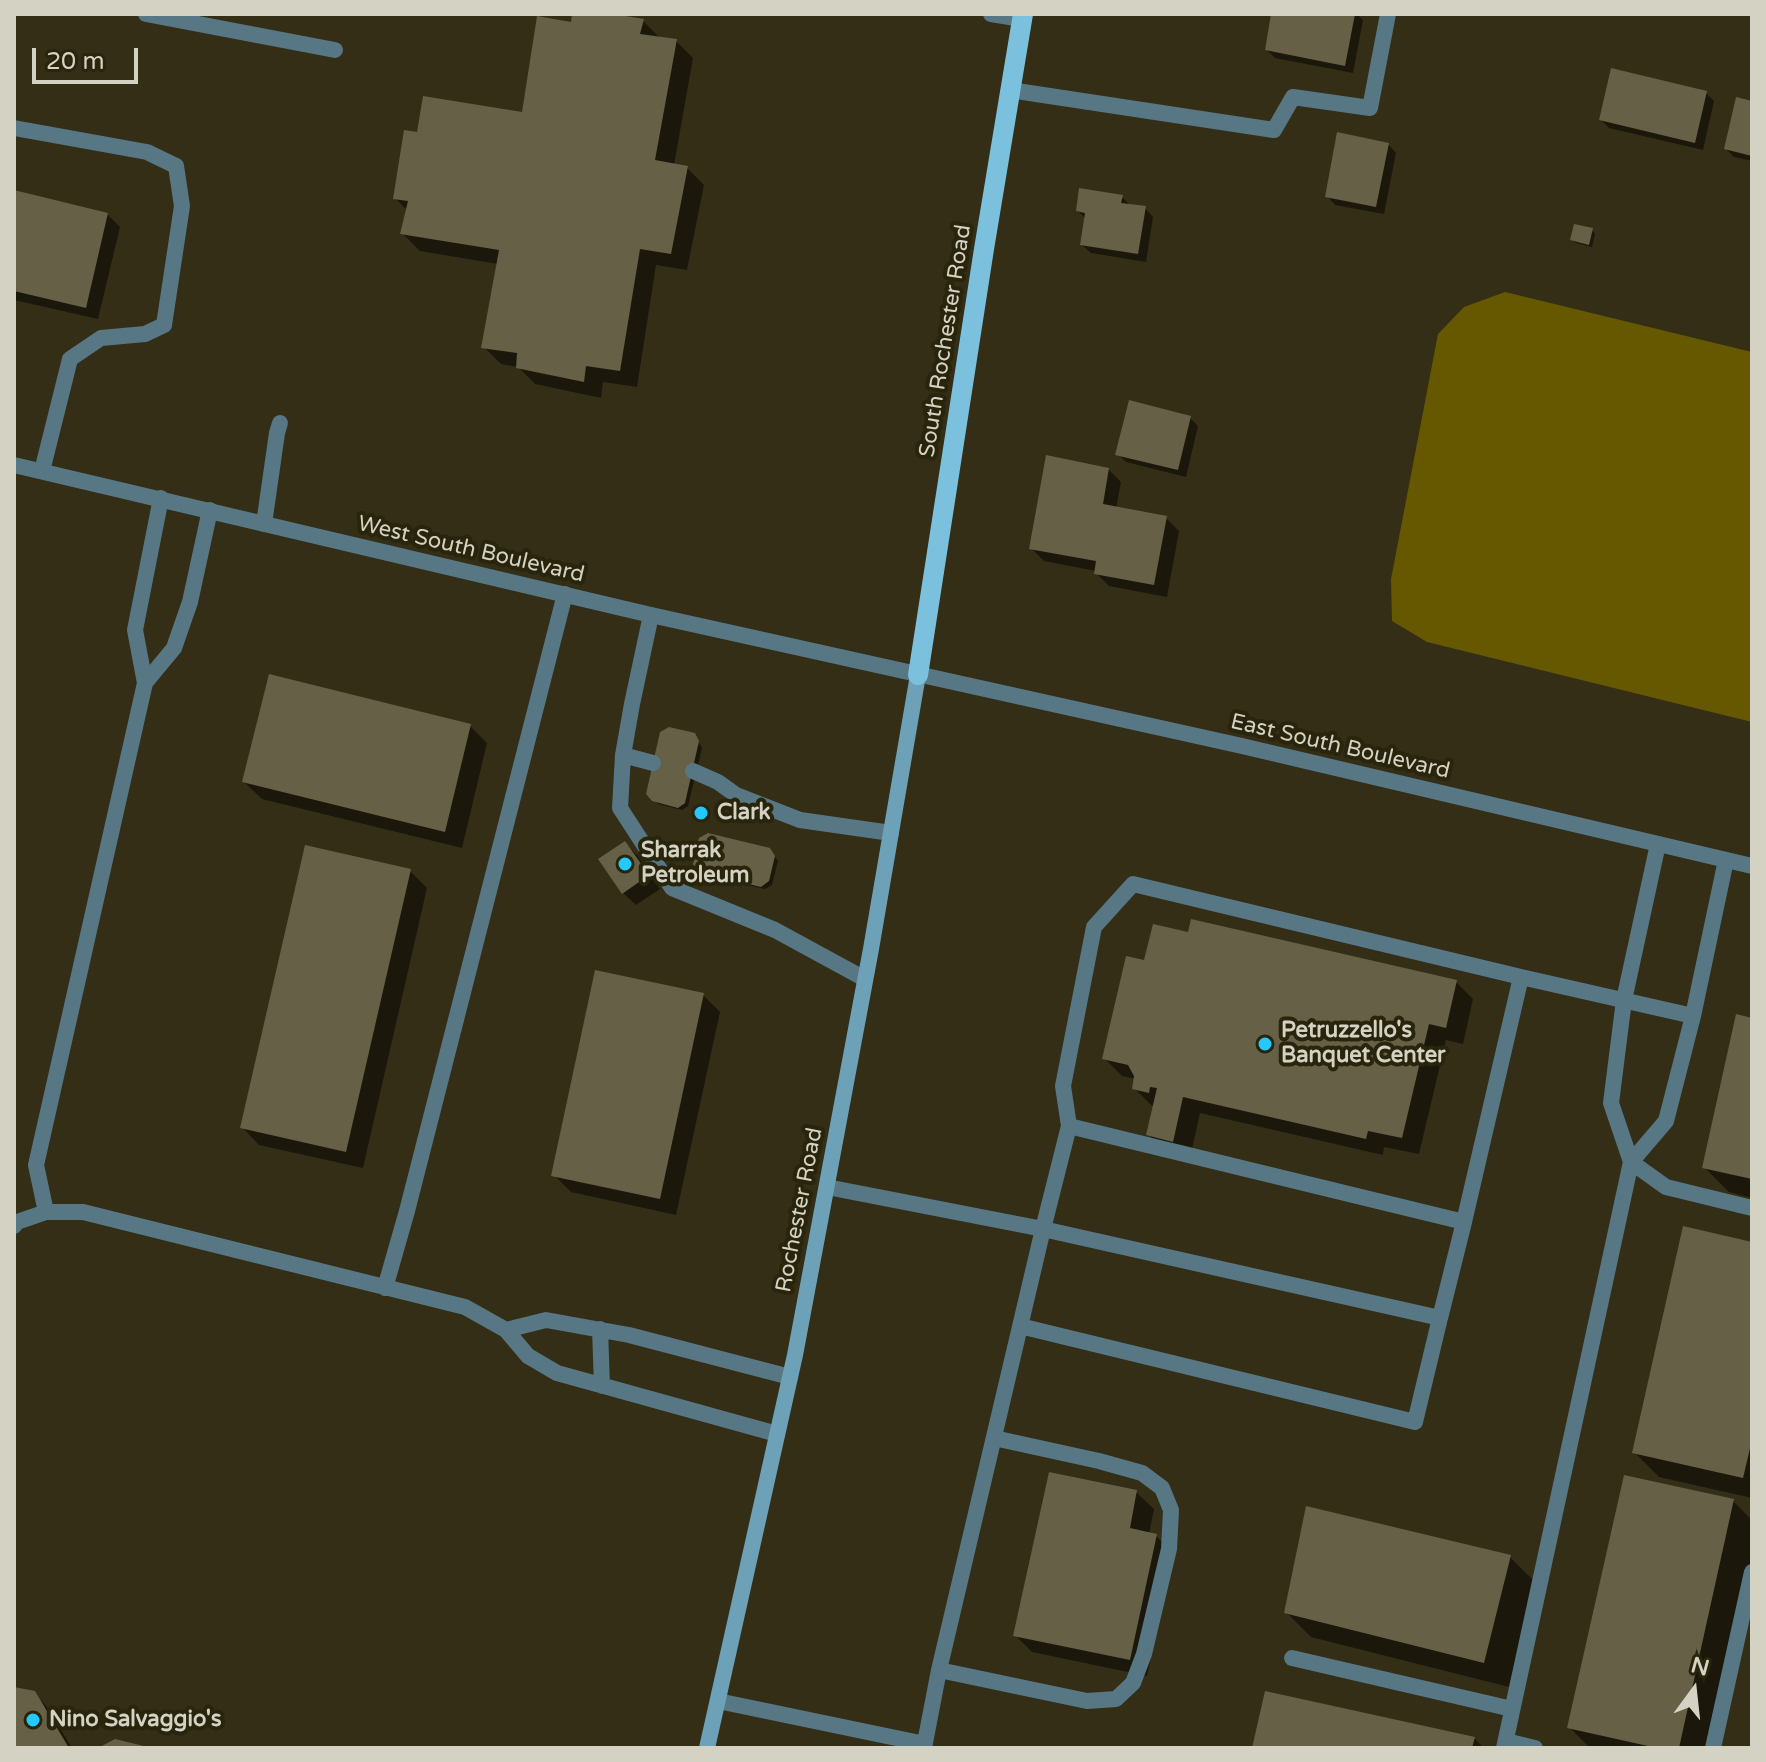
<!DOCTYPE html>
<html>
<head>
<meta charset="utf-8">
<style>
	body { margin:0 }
	#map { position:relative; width:1766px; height:1762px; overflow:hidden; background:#332e15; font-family:"Varela Round",sans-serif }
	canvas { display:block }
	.frame { position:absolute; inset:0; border:16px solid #d4d2c3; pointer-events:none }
	.north { position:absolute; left:1654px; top:1650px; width:80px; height:80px; -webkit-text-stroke:6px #29240c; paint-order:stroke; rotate:15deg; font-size:22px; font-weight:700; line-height:32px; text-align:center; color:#d4d2c3 }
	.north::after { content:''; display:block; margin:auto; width:28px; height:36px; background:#d4d2c3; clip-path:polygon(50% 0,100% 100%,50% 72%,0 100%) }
	.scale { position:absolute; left:32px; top:48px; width:106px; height:36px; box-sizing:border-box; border:4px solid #d4d2c3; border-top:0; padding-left:10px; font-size:24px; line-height:28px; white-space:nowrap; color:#d4d2c3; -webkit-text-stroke:6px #29240c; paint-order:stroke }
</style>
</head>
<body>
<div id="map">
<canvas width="1766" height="1762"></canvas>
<div class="frame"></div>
<div class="north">N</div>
<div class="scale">20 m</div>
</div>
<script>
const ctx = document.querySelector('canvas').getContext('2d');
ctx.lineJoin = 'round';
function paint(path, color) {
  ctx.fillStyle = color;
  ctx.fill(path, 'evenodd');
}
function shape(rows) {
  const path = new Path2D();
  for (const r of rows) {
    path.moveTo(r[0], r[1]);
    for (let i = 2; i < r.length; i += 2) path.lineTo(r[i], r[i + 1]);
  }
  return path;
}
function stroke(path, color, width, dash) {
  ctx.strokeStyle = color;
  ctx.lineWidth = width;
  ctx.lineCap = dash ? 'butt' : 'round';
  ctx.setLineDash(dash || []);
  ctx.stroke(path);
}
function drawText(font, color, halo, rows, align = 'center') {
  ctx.font = font + ' "Varela Round",sans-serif';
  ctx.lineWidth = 8;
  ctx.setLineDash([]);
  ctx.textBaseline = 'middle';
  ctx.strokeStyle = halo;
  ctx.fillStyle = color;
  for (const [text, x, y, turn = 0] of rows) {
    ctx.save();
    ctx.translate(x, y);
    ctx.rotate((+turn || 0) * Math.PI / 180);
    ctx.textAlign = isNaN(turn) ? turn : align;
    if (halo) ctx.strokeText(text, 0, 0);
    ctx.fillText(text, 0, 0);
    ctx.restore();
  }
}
paint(shape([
	[1505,292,1752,352,1752,722,1427,642,1392,621,1391,579,1438,334,1464,307]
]), '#665800');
paint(shape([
	[574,14,601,14,643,21,661,39,676,41,693,58,674,165,687,168,704,185,687,270,656,265,637,387,603,382,601,398,535,384,518,367,501,364,484,347,498,264,420,251,403,234,408,211,395,198,418,134,524,115,573,24],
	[1273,14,1357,14,1363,20,1353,73,1275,58,1267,50],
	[1706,93,1714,101,1703,150,1609,128,1601,120],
	[1752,103,1752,161,1734,157,1726,149],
	[1388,144,1396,153,1384,214,1335,205,1327,196],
	[14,192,107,214,120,227,98,319,14,300],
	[1122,197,1130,205,1145,208,1153,217,1146,262,1091,253,1082,245,1086,219,1078,211],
	[1592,230,1595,234,1592,247,1576,243,1572,240],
	[1190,418,1198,426,1186,477,1126,462,1118,454],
	[1108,469,1121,482,1116,509,1166,518,1179,531,1167,597,1109,586,1096,573,1096,571,1044,561,1031,548],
	[470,726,487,743,462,848,262,799,244,782],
	[694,734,702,748,688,806,682,810,658,804,654,800],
	[625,843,638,856,660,889,636,905,623,893],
	[773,854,778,861,772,885,765,889,704,875,700,871],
	[410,871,427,888,363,1168,259,1145,242,1127],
	[1146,963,1456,982,1473,999,1463,1044,1446,1040,1419,1154,1384,1147,1383,1155,1200,1113,1190,1158,1166,1152,1149,1135,1155,1106,1151,1105,1134,1088,1136,1079,1122,1076,1104,1058],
	[703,995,720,1012,676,1215,571,1192,554,1175],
	[1752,1020,1752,1198,1729,1192,1704,1167],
	[1752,1244,1752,1498,1659,1477,1634,1452],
	[1136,1492,1154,1509,1149,1534,1156,1536,1173,1553,1147,1676,1032,1652,1015,1635],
	[1733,1501,1752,1520,1752,1554,1709,1748,1590,1748,1570,1728],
	[1510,1557,1535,1582,1509,1687,1311,1637,1286,1612],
	[14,1689,34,1693,47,1707,72,1748,14,1748],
	[1474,1738,1484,1748,1254,1748]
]), '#0007');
paint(shape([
	[572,14,613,14,644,19,640,34,677,39,655,160,688,166,671,254,640,249,620,371,586,366,584,382,516,368,517,353,481,348,499,250,400,234,408,201,393,199,404,130,417,132,423,96,522,112,537,16,571,22],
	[1271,14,1355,14,1345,66,1265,50],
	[1611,68,1707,91,1695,143,1599,120],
	[1736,97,1752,101,1752,156,1724,149],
	[1337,132,1389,143,1376,207,1325,197],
	[1079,188,1123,195,1121,203,1146,206,1138,254,1080,245,1085,213,1076,211],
	[14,190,108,213,86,308,14,291],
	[1574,224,1593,228,1589,245,1570,240],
	[1129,400,1191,416,1178,470,1115,455],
	[1046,455,1109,468,1103,504,1167,516,1154,585,1094,574,1096,561,1029,549],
	[269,674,471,724,445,832,242,782],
	[669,727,695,733,699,741,685,803,678,808,652,801,646,794,660,732],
	[708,833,770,848,775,856,769,881,761,887,699,872,693,864,699,838],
	[625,841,649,875,622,894,598,859],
	[305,845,411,869,346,1152,240,1128],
	[1191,919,1457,980,1446,1028,1429,1024,1402,1138,1368,1131,1366,1139,1183,1097,1173,1142,1146,1135,1157,1088,1150,1087,1149,1093,1132,1089,1134,1076,1128,1065,1102,1059,1126,956,1144,960,1153,924,1188,932],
	[595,970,704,993,660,1199,551,1176],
	[1736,1014,1752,1018,1752,1179,1702,1168],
	[1683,1226,1752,1242,1752,1440,1743,1478,1632,1453],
	[1049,1472,1137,1490,1130,1528,1157,1534,1130,1660,1013,1636],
	[1624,1475,1734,1499,1679,1748,1657,1748,1567,1728],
	[1306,1506,1511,1555,1484,1663,1284,1613],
	[14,1687,35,1691,69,1748,14,1748],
	[1265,1691,1475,1737,1472,1748,1252,1748],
	[115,1739,148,1747,148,1748,98,1748]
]), '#656046');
stroke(shape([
	[146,14,335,50],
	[991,14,1022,19],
	[1010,90,1274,130,1293,97,1370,108,1388,14],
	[14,128,147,152,176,166,182,206,164,325,145,334,101,338,70,359,42,471],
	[264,524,277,433,280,423],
	[651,615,632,704,623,755,620,808,672,888,775,930,865,979],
	[145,683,174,648,190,602,210,510],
	[623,755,653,763],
	[693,771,718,782,736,795,800,820,891,833],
	[1658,844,1624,1000,1611,1103,1631,1162,1666,1121,1693,1016,1726,860],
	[1069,1126,1063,1086,1094,927,1133,884,1521,977],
	[827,1187,1043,1229,939,1670,924,1748],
	[46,1212,36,1165,145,683,135,630,161,498],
	[1464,1222,1521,977,1693,1016],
	[14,1226,17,1222,46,1212,83,1212,465,1307,506,1330,528,1356,557,1373,777,1434],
	[385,1288,407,1211,565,594],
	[1020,1326,1415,1422,1440,1318,1043,1229,1069,1126,1464,1222,1440,1318],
	[600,1329,602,1386],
	[506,1330,546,1320,629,1335,790,1377],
	[1292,1658,1512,1709],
	[939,1670,1087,1701,1116,1699,1133,1683,1144,1654,1169,1549,1171,1510,1162,1488,1142,1473,1099,1461,994,1438],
	[718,1701,925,1744],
	[1506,1741,1535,1748],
	[1504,1748,1631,1162,1666,1187,1752,1208],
	[1713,1748,1752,1572]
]), '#577785', 16);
stroke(shape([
	[14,465,651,615,1242,746,1752,866]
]), '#577785', 16);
stroke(shape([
	[707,1748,795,1355,871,949,918,675]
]), '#6ca1b7', 16);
stroke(shape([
	[918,675,984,249,1023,14]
]), '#7bc1de', 20);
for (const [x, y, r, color] of [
	[701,813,8,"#23c9fe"],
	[625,864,8,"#23c9fe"],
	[1265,1044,8,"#23c9fe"],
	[33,1720,8,"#23c9fe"]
]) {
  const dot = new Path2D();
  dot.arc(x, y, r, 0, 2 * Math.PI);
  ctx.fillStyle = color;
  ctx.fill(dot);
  stroke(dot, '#29240c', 3);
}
drawText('22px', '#d4d2c3', '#29240c', [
	["South Rochester Road",946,341,-81],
	["West South Boulevard",471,550,13],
	["East South Boulevard",1340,747,13],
	["Rochester Road",800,1210,-79]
]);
drawText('bold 22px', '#d4d2c3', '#29240c', [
	["Clark",717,813],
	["Sharrak",641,851],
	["Petroleum",641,876],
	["Petruzzello's",1281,1031],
	["Banquet Center",1281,1056],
	["Nino Salvaggio's",49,1720]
], 'left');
</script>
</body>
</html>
